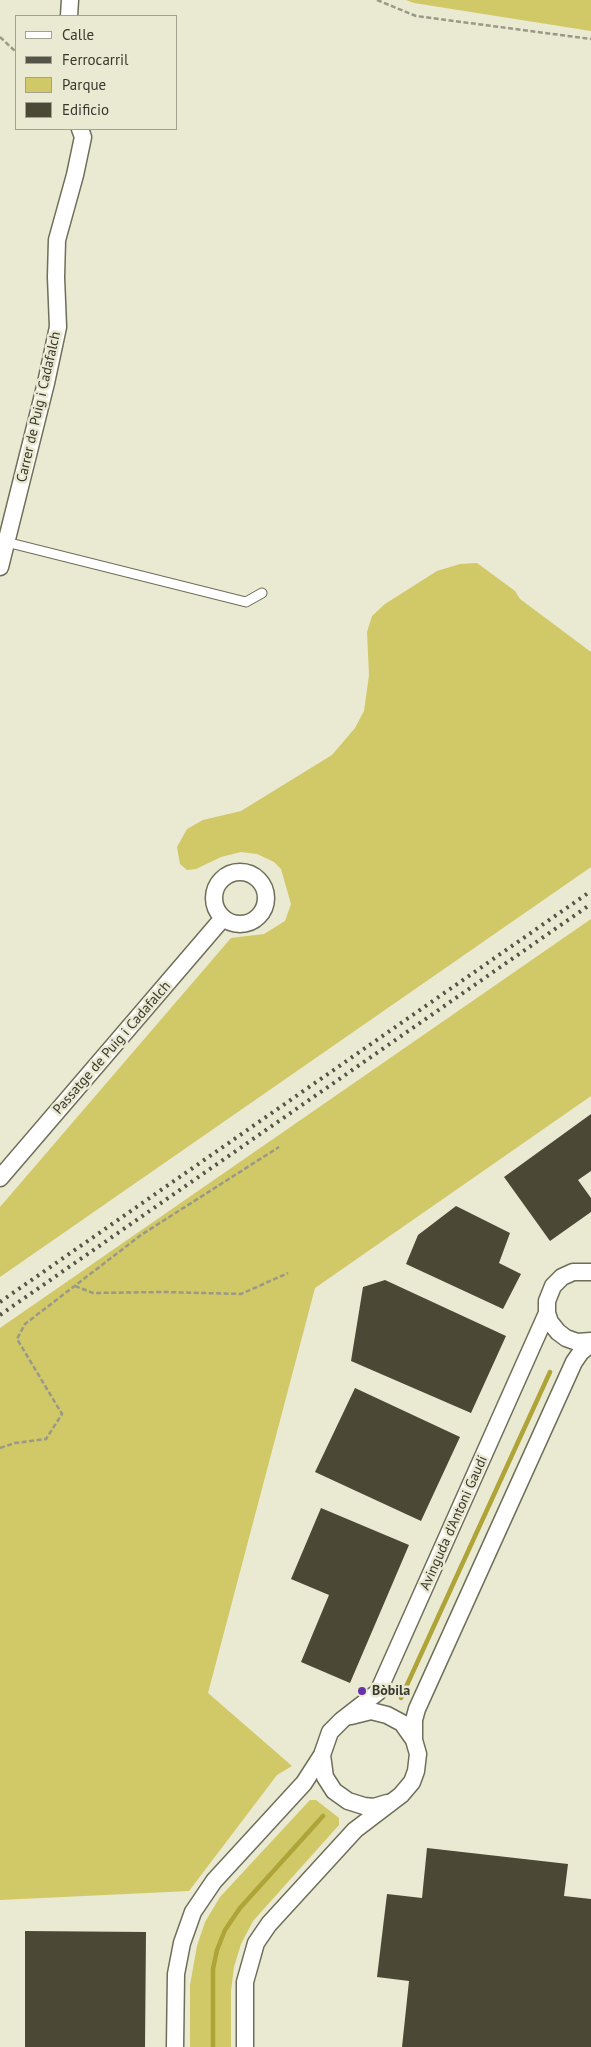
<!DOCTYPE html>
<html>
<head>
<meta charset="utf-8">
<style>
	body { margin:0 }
	#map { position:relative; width:591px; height:2047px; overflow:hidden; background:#eae9d1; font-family:"PT Sans",sans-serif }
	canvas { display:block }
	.legend { position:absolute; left:15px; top:15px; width:162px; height:115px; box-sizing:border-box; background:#eae9d1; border:1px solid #a3a290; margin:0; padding:6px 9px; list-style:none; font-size:15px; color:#39382f }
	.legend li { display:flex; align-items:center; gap:10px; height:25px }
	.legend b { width:25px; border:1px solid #a3a290 }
</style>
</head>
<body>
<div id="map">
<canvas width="591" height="2047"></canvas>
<ul class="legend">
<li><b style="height:6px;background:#fff"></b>Calle</li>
<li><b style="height:6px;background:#555449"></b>Ferrocarril</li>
<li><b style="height:14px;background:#d1c868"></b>Parque</li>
<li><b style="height:14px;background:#4b4936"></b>Edificio</li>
</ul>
</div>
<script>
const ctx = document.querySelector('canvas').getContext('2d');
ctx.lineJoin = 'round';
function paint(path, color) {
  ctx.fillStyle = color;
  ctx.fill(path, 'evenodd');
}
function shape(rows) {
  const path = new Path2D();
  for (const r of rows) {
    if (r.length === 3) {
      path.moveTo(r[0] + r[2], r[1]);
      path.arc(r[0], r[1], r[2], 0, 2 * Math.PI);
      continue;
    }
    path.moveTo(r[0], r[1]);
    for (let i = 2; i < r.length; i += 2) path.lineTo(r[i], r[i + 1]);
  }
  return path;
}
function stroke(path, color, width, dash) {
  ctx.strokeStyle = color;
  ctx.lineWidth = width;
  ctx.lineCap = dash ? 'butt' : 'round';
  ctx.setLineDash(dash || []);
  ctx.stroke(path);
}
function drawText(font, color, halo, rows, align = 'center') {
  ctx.font = font + ' "PT Sans",sans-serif';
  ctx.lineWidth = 5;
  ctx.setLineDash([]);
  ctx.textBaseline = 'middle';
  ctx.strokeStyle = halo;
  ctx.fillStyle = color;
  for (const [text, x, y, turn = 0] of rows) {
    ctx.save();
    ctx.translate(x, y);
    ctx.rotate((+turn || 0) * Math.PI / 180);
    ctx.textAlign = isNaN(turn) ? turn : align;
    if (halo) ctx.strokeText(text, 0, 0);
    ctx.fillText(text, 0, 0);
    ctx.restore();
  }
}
paint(shape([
	[406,0,591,0,591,31,414,3],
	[477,563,515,591,520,599,591,652,591,867,0,1277,0,1207,231,938,264,934,285,921,291,904,281,869,274,862,257,854,241,852,221,857,196,869,187,870,180,864,177,847,187,829,203,820,241,811,332,755,355,728,364,711,369,675,367,632,372,616,385,604,437,571,460,564],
	[591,919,591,1096,315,1288,208,1693,292,1766,277,1775,189,1891,0,1900,0,1328],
	[310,1800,316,1800,339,1818,339,1825,253,1921,241,1944,234,1967,231,1991,231,2047,190,2047,190,1985,197,1946,205,1922,220,1897]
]), '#d1c868');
stroke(shape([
	[401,1698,550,1372],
	[213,2047,213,1969,217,1950,225,1930,240,1908,323,1816]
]), '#aea438', 4.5);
paint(shape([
	[591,1114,591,1171,578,1180,591,1198,591,1212,550,1241,504,1177],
	[456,1206,510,1233,499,1263,521,1274,503,1309,406,1264,418,1235],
	[385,1280,506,1336,471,1413,351,1361,363,1287],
	[355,1388,460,1437,421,1521,315,1472],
	[321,1508,409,1545,350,1683,301,1662,329,1595,291,1579],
	[427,1848,568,1864,564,1896,591,1899,591,2047,402,2047,409,1981,377,1977,387,1894,422,1898],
	[25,1931,146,1932,145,2047,25,2047]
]), '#4b4936');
const service = shape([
	[6,542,246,602,262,593]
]);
const minor = shape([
	[69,16,70,0],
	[0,567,46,383,58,327,56,277,57,240,75,175,83,137,80,129],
	[240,898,26],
	[0,1178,223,918],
	[591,1272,573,1272,562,1277,553,1286,547,1301,547,1313,550,1322,558,1332,566,1338,577,1342,591,1341],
	[351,1716,371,1711,387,1715,402,1723,414,1740],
	[322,1755,325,1777,334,1791,348,1801,364,1806,374,1807,387,1803],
	[175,2047,176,1974,182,1943,193,1912,214,1881,304,1783,322,1755,330,1732,342,1720,378,1692,547,1313],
	[245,2047,245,1982,256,1943,269,1924,355,1830,401,1795,412,1782,416,1771,418,1754,414,1740,414,1720,417,1709,574,1362,581,1352,591,1344]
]);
stroke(service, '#6f6e59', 11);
stroke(minor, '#6f6e59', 19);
stroke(shape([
	[377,0,416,16,591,39],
	[0,37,16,52],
	[75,1286,93,1293,164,1292,241,1294,288,1273],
	[0,1448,15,1443,46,1439,62,1414,17,1339,25,1324,141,1235,279,1147]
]), '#9a9988', 2.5, [5, 2.5]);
stroke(service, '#fff', 9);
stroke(minor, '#fff', 16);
stroke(shape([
	[0,1302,591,891],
	[0,1315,591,904]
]), '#555449', 4, [2.5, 5]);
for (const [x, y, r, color] of [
	[362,1691,5,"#6533aa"]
]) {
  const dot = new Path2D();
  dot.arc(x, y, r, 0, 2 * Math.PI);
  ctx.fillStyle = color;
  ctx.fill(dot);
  stroke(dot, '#eae9d1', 2);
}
drawText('14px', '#39382f', '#eae9d1', [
	["Carrer de Puig i Cadafalch",39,407,-77],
	["Passatge de Puig i Cadafalch",112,1048,-49],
	["Avinguda d'Antoni Gaudí",454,1523,-66]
]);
drawText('bold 14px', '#39382f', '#eae9d1', [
	["Bòbila",372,1691]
], 'left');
</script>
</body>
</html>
